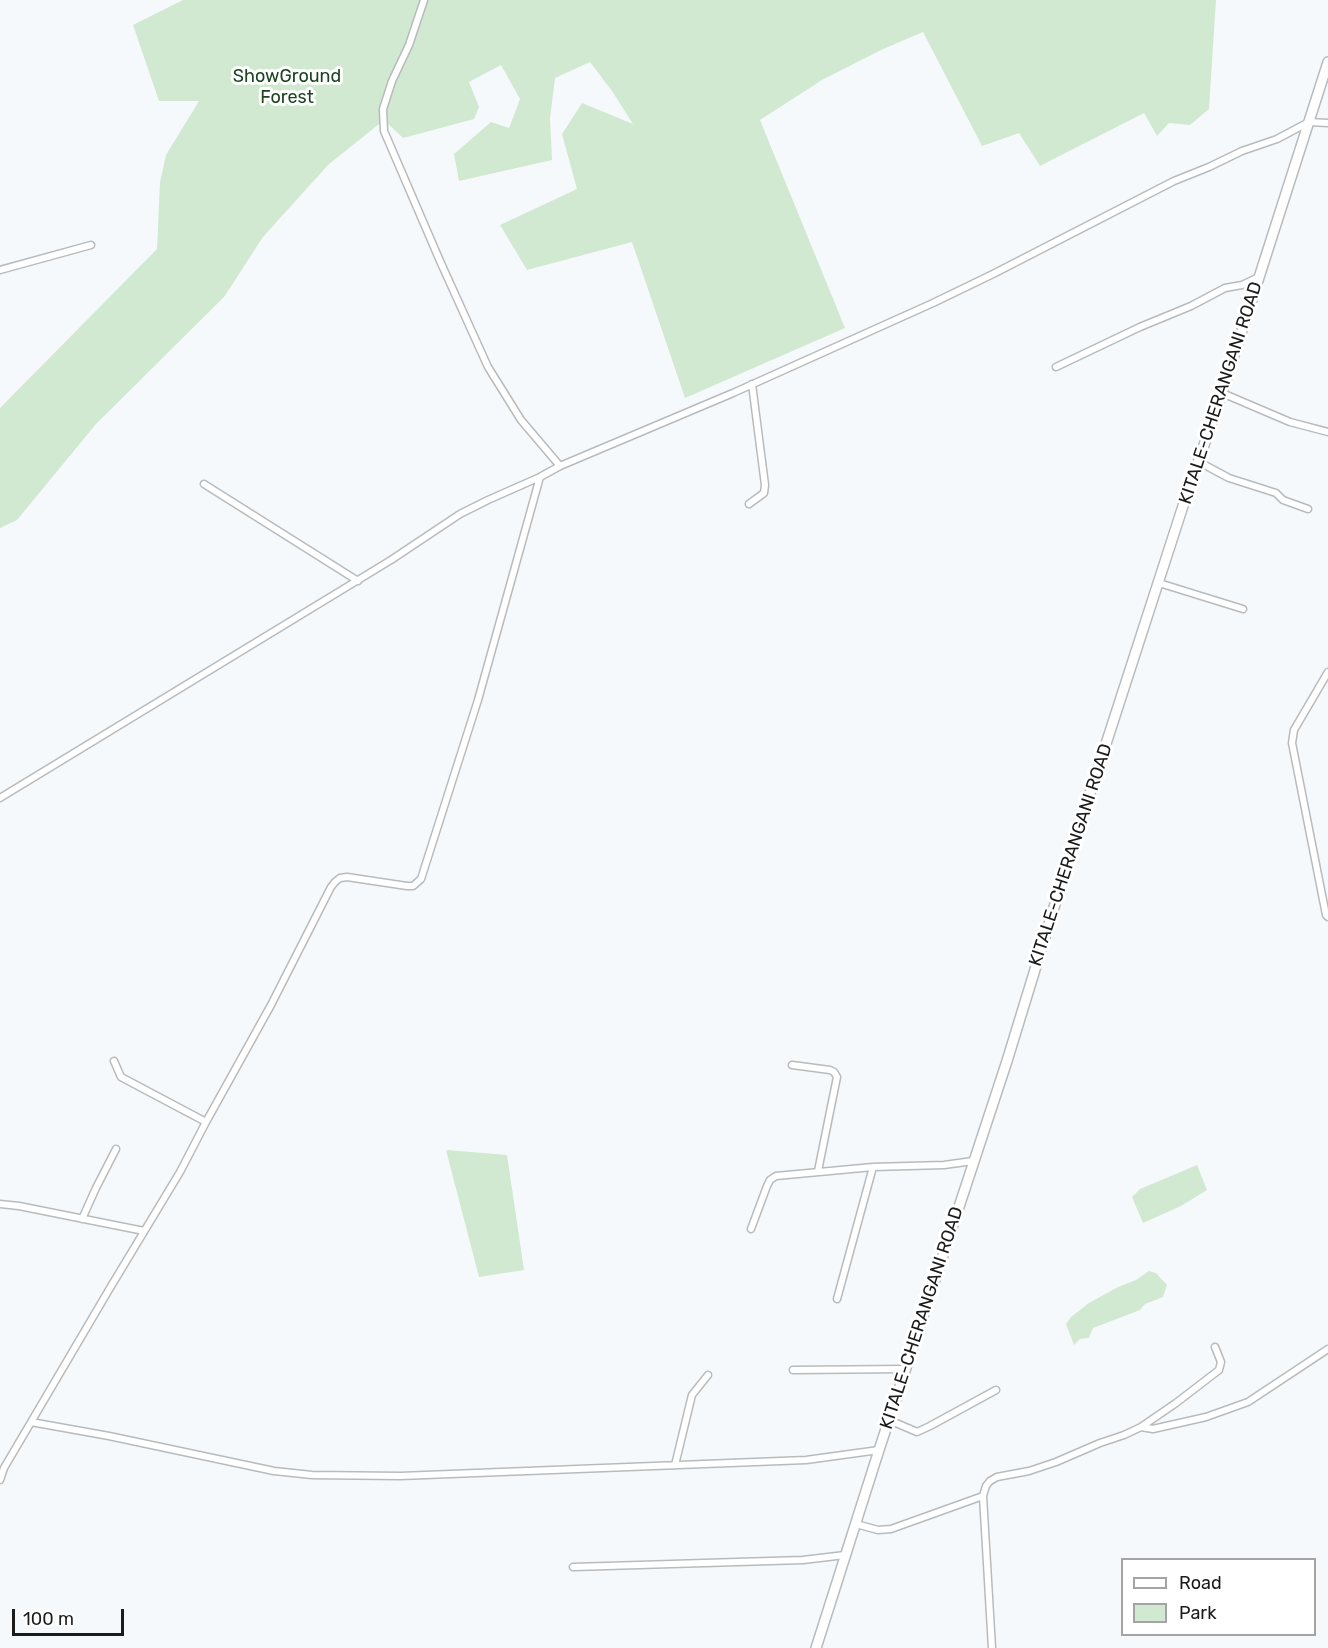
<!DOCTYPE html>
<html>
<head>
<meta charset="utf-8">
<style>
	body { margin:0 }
	#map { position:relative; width:1328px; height:1648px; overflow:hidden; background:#f6f9fb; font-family:Rubik,sans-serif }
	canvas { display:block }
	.legend { position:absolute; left:1121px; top:1558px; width:195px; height:78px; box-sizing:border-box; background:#fff; border:2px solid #a4a4a4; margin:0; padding:8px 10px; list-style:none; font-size:18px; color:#1b1b1c }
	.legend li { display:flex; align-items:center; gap:12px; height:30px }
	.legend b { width:30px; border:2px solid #a4a4a4 }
	.scale { position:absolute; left:12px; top:1609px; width:112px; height:27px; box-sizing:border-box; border:3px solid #1b1b1c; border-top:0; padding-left:8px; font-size:18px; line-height:21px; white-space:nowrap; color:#1b1b1c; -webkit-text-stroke:4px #fff; paint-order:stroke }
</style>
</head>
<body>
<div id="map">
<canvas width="1328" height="1648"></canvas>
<ul class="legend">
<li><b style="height:8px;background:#fff"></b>Road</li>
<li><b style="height:16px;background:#d0e9d0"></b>Park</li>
</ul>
<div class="scale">100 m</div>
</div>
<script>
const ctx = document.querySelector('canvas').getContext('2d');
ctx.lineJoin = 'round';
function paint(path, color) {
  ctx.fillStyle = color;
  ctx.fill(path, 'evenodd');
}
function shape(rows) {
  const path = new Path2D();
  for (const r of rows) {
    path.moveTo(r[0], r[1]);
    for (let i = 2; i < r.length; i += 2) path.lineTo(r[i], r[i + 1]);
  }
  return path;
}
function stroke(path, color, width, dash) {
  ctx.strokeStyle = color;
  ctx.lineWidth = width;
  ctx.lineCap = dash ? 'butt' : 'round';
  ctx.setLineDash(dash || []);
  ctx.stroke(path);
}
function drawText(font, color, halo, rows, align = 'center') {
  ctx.font = font + ' Rubik,sans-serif';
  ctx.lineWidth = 6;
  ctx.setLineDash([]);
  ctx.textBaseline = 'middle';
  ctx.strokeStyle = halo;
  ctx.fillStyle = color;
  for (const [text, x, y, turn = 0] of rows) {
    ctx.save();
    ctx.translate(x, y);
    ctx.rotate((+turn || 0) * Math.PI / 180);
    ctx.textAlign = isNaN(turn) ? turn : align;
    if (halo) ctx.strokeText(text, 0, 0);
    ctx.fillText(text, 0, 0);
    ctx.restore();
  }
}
paint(shape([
	[183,0,1216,0,1209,109,1190,125,1169,123,1157,136,1144,113,1040,166,1019,133,982,146,923,32,881,50,822,80,760,120,845,328,685,398,632,242,527,270,500,225,577,189,562,134,582,103,633,124,612,91,590,62,555,78,550,118,552,160,459,181,454,154,491,122,509,128,520,99,501,65,469,82,479,107,474,119,403,138,384,120,328,165,263,237,224,297,96,424,17,520,0,528,0,408,157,249,160,182,166,155,199,101,159,101,133,25],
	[446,1150,507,1155,524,1270,479,1277],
	[1197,1165,1207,1190,1181,1206,1143,1223,1132,1197,1140,1189],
	[1149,1271,1156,1273,1167,1285,1163,1297,1145,1304,1140,1310,1093,1328,1089,1338,1080,1339,1074,1345,1066,1324,1071,1317,1089,1303,1118,1287,1136,1280]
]), '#d0e9d0');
const minor = shape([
	[424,0,409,45,392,81,383,109,384,131,440,261,488,367,521,420,560,466],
	[0,270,91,245],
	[1056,367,1140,327,1191,306,1225,288,1242,285,1259,277],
	[1222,393,1290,422,1328,432],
	[1199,462,1229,478,1276,493,1283,500,1308,509],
	[204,484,358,581],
	[749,504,764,493,765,485,752,384],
	[1159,583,1243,609],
	[1328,672,1294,730,1292,743,1326,915,1328,917],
	[0,798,391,560,460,514,488,500,540,477,560,466,733,393,933,303,993,274,1174,181,1209,167,1242,151,1277,139,1309,122,1328,123],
	[114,1061,121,1077,206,1122],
	[792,1065,830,1070,834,1072,837,1077,818,1171],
	[0,1204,19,1206,144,1231],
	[82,1219,96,1188,116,1149],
	[751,1229,767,1186,770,1180,776,1176,873,1167,944,1165,973,1161],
	[837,1299,873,1167],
	[793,1370,906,1369],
	[889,1420,917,1432,930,1426,996,1390],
	[31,1422,109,1436,274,1471,312,1475,400,1476,806,1460,879,1450],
	[1141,1427,1153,1429,1206,1417,1248,1402,1328,1349],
	[675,1465,692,1395,708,1375],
	[0,1480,4,1468,110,1288,180,1172,206,1122,271,1005,331,887,335,882,340,878,347,877,407,886,413,886,421,879,478,700,540,477],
	[856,1524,878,1530,891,1529,983,1496],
	[573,1567,803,1560,845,1555],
	[992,1648,983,1496,986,1486,990,1481,997,1477,1029,1471,1056,1462,1100,1443,1124,1435,1141,1427,1176,1403,1219,1370,1221,1362,1215,1347]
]);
const secondary = shape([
	[816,1648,879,1450,1007,1061,1071,852,1182,509,1222,393,1328,62]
]);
stroke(minor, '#b8bbbd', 9);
stroke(secondary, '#b8bbbd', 12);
stroke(minor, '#fff', 6);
stroke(secondary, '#fff', 9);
drawText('18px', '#1b441f', '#fff', [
	["ShowGround",287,77],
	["Forest",287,98]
]);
drawText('18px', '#1b1b1c', '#fff', [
	["KITALE-CHERANGANI ROAD",1221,393,-72],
	["KITALE-CHERANGANI ROAD",1071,855,-72],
	["KITALE-CHERANGANI ROAD",922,1318,-72]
]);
</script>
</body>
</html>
